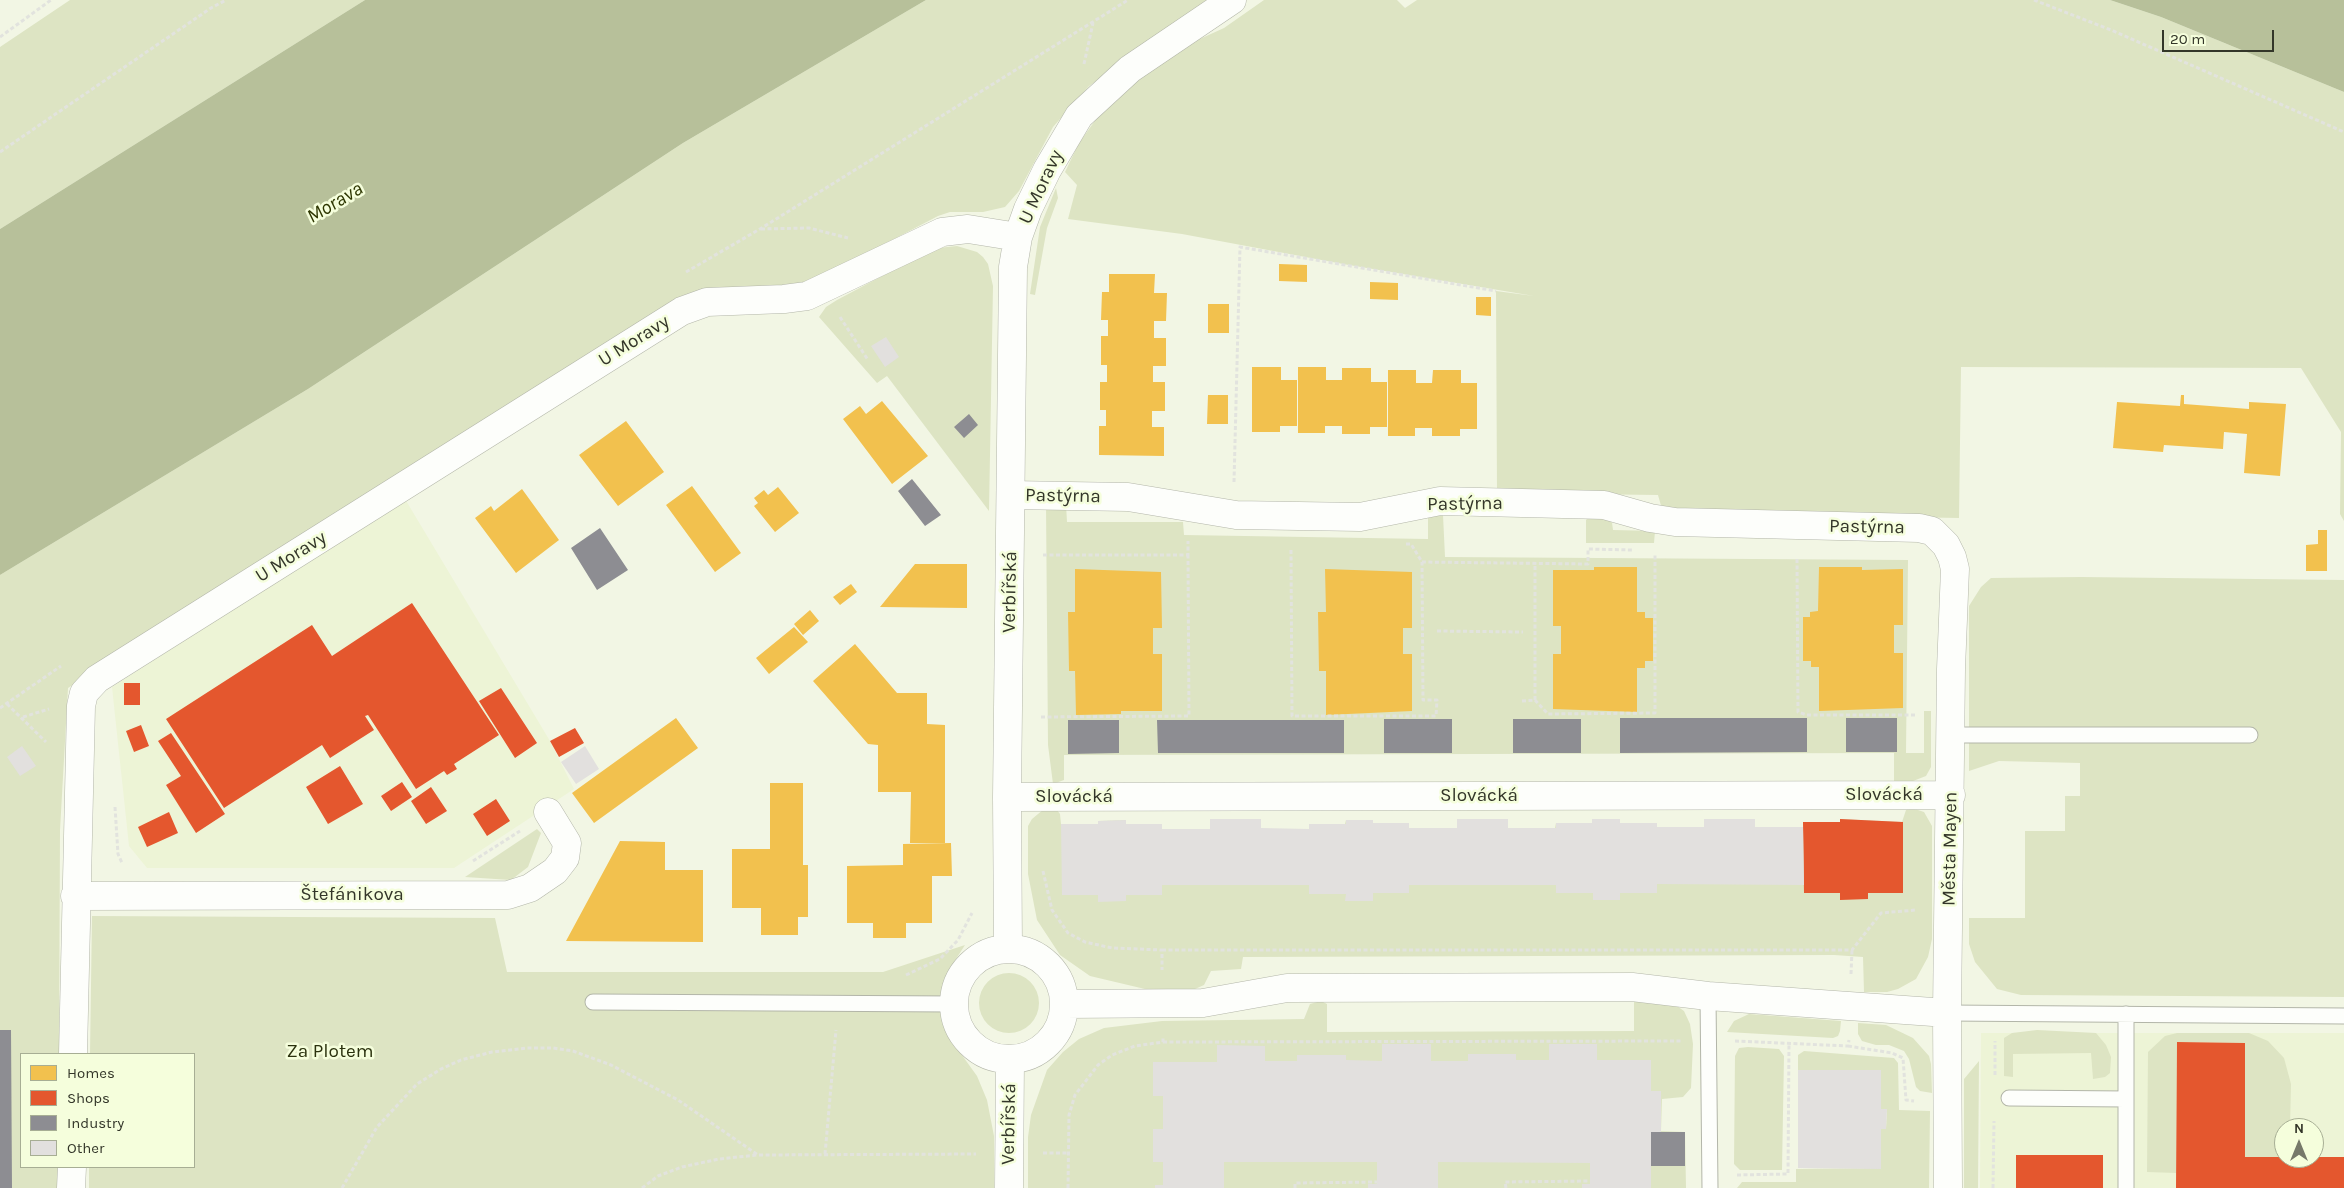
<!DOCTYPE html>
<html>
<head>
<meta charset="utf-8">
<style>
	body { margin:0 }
	#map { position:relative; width:2344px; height:1188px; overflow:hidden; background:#f2f6e4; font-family:Karla,sans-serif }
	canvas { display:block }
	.legend { position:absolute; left:20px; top:1053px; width:175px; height:115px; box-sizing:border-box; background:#f5fedc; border:1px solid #a7ae94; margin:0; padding:6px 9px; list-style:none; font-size:15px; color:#333629 }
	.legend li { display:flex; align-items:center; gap:10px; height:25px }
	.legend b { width:25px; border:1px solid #a7ae94 }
	.north { position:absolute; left:2274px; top:1118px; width:50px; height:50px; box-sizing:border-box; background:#f5fedc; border:1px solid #a7ae94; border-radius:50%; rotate:0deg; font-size:14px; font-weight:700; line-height:20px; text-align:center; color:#333629 }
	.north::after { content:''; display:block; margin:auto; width:18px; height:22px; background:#76796a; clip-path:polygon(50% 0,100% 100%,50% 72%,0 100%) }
	.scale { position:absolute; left:2162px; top:30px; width:112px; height:22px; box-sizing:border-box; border:2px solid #333629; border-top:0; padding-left:6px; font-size:15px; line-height:18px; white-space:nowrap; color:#333629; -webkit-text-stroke:4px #f5fedc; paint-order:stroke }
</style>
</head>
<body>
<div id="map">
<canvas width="2344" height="1188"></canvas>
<ul class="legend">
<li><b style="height:14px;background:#f2c14e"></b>Homes</li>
<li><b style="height:14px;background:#e4572e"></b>Shops</li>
<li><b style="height:14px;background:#8d8d92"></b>Industry</li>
<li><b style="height:14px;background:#e2e0de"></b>Other</li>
</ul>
<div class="north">N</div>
<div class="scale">20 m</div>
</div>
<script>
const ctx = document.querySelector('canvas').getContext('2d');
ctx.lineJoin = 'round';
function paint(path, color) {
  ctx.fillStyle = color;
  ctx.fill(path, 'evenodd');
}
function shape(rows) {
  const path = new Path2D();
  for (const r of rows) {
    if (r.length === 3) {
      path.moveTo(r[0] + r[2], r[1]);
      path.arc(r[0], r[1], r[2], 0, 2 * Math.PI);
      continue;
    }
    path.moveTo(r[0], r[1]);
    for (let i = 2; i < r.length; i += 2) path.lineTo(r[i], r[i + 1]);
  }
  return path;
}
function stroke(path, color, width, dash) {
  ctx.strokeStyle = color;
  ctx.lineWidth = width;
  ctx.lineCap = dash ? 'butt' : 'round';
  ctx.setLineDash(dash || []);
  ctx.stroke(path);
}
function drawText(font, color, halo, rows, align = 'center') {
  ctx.font = font + ' Karla,sans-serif';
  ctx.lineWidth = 5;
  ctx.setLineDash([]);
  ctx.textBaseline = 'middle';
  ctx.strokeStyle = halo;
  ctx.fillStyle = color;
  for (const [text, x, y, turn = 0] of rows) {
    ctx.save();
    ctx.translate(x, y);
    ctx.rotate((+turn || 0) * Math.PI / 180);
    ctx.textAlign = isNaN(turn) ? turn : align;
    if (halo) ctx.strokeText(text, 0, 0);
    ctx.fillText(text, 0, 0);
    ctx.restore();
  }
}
paint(shape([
	[405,499,550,741,574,789,454,868,147,868,129,846,112,687],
	[1981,1033,2344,1033,2344,1188,1980,1188],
	[2284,1128,2314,1128,2314,1158,2284,1158]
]), '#edf4d6');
paint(shape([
	[70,0,365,0,0,229,0,47],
	[926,0,1211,0,1089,86,1053,127,1019,191,1005,207,983,212,950,212,938,216,850,262,803,283,730,291,241,577,68,688,60,830,59,1054,21,1054,21,1167,58,1167,58,1188,0,1188,0,575,308,389,683,143],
	[1264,0,1397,0,1405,8,1417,0,2110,0,2161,17,2344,92,2344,521,2340,514,2341,432,2301,368,1961,367,1959,518,1677,513,1662,509,1658,495,1497,493,1496,291,1534,296,1343,264,1182,234,1068,219,1077,185,1065,172,1079,143,1112,97,1180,48,1224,28],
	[1056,188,1058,198,1047,228,1035,295,1030,294,1040,227],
	[957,246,977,252,983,257,988,264,993,286,989,511,887,376,877,383,819,317,826,307,837,300,916,258,938,248],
	[1046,504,1066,504,1067,522,1183,522,1184,535,1428,539,1428,515,1436,513,1443,515,1445,557,1908,560,1906,753,1924,753,1924,711,1931,711,1931,767,1926,776,1913,781,1894,781,1894,753,1064,755,1064,780,1053,784,1048,745],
	[1590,516,1606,516,1612,523,1613,530,1655,531,1654,543,1586,543,1586,520],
	[2081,577,2344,580,2344,997,2021,995,1997,989,1975,962,1969,944,1969,918,2025,918,2025,831,2065,831,2065,796,2080,796,2080,763,1999,761,1969,771,1969,606,1981,587,1991,578],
	[1912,808,1924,812,1932,826,1932,939,1928,957,1916,979,1898,989,1887,992,1864,992,1863,957,1834,955,1243,957,1241,969,1211,971,1204,985,1195,989,1145,989,1090,976,1060,955,1037,920,1028,874,1028,826,1032,819,1044,809,1057,810,1060,814,1061,824,1098,824,1098,821,1126,820,1126,824,1162,824,1162,829,1309,829,1309,824,1345,824,1346,820,1373,820,1373,823,1409,823,1409,828,1457,828,1457,819,1508,819,1508,828,1555,828,1556,823,1592,823,1592,819,1620,819,1620,823,1657,827,1704,827,1704,819,1755,819,1755,827,1803,827,1840,822,1840,819,1902,822,1906,810],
	[537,829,541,833,528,867,511,880,465,877],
	[92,916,495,918,507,972,883,972,965,945,954,962,943,986,941,1011,946,1033,977,1076,987,1100,994,1136,994,1188,89,1188,89,1167,194,1167,194,1054,90,1054],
	[1009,1003,30],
	[1641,1000,1674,1004,1684,1011,1690,1024,1693,1044,1691,1088,1683,1097,1662,1099,1661,1131,1685,1132,1686,1188,1028,1188,1028,1137,1031,1115,1047,1070,1063,1052,1079,1039,1104,1028,1162,1021,1304,1019,1310,1004,1321,1001,1327,1004,1327,1032,1634,1031,1634,1002],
	[1749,1014,1841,1021,1840,1031,1838,1036,1833,1038,1727,1032,1734,1021],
	[1858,1023,1886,1025,1913,1038,1929,1056,1931,1064,1932,1093,1920,1091,1916,1087,1909,1059,1904,1051,1889,1045,1876,1045,1862,1041,1858,1034],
	[2037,1030,2096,1033,2106,1045,2111,1057,2110,1073,2105,1077,2093,1079,2091,1053,2013,1054,2013,1077,2004,1076,2004,1038,2012,1033],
	[2177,1033,2249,1033,2268,1041,2284,1058,2291,1084,2290,1128,2284,1128,2284,1157,2245,1157,2245,1043,2177,1042,2176,1173,2147,1172,2148,1052,2165,1036],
	[1748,1047,1779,1049,1784,1056,1782,1170,1740,1170,1734,1164,1735,1056,1739,1048],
	[1804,1051,1894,1058,1898,1063,1899,1110,1930,1111,1929,1188,1737,1188,1742,1182,1796,1182,1796,1169,1881,1168,1881,1129,1886,1128,1887,1109,1881,1109,1881,1070,1798,1070,1798,1055],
	[1979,1061,1978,1188,1964,1188,1964,1079]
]), '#dde4c3');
paint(shape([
	[365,0,926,0,683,143,308,389,0,575,0,229],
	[2110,0,2344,0,2344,92,2161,17]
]), '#b7c09a');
paint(shape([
	[1279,264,1307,265,1307,282,1279,281],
	[1109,274,1155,274,1154,293,1167,293,1166,321,1154,321,1154,338,1166,338,1166,366,1153,366,1153,382,1165,382,1165,411,1152,411,1152,427,1164,427,1164,456,1099,455,1099,426,1106,426,1106,410,1100,410,1100,382,1107,382,1107,365,1101,365,1101,336,1108,336,1108,320,1101,320,1102,292,1109,292],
	[1370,282,1398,283,1398,300,1370,299],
	[1476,297,1491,297,1491,316,1476,315],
	[1208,304,1229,304,1229,333,1208,333],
	[1252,367,1281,367,1281,380,1297,380,1297,426,1280,426,1280,432,1252,432],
	[1298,367,1326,367,1326,380,1342,380,1342,368,1371,368,1371,382,1387,382,1387,427,1370,427,1370,434,1342,434,1342,426,1325,426,1325,433,1298,433],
	[1388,370,1416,370,1416,383,1432,383,1433,370,1461,370,1461,383,1477,383,1477,429,1460,429,1460,436,1432,436,1432,428,1415,428,1415,436,1388,436],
	[1208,395,1228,395,1228,424,1207,424],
	[2181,395,2184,395,2184,404,2249,409,2249,402,2286,404,2280,476,2244,473,2247,434,2224,432,2223,449,2164,445,2163,452,2113,448,2117,402,2180,406],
	[882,401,928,456,892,484,843,419,860,406,866,414],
	[626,421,664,472,618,506,579,455],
	[692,486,741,553,715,572,666,505],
	[778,487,799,513,775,532,754,506,758,503,754,498,764,490,768,495],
	[522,489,559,540,516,573,475,518,491,506,494,511],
	[2318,530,2327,530,2327,571,2306,571,2306,545,2318,544],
	[915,564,967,564,967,608,880,607],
	[1594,567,1637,567,1637,612,1645,612,1645,618,1653,618,1653,661,1645,661,1645,668,1637,668,1637,712,1553,709,1553,654,1561,654,1561,626,1553,626,1553,570,1594,570],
	[1819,567,1862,567,1862,570,1903,569,1903,625,1894,625,1894,653,1903,653,1903,708,1819,711,1819,667,1811,667,1811,661,1803,661,1803,617,1810,617,1810,612,1818,611],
	[1075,569,1161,572,1162,628,1153,628,1153,654,1162,654,1162,711,1121,711,1121,714,1076,715,1075,671,1069,671,1068,612,1075,612],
	[1325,569,1412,572,1412,628,1403,628,1403,654,1412,654,1412,711,1326,715,1326,671,1319,671,1318,612,1326,612],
	[851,584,857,592,840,605,833,597],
	[810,610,819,621,803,635,794,624],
	[794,627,808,642,769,674,756,658],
	[855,644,897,693,927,693,927,724,945,725,945,843,910,843,911,792,878,792,878,745,868,744,813,681],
	[676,718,698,748,594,823,572,793],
	[770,783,803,783,803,865,808,865,808,917,798,917,798,935,761,935,761,908,732,908,732,849,770,849],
	[620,841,665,842,665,870,703,870,703,942,566,941],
	[951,843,952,876,932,876,932,923,906,923,906,938,873,938,873,923,847,923,847,866,903,865,903,844]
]), '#f2c14e');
paint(shape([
	[412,603,499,735,454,764,457,769,447,775,444,771,416,789,368,715,365,716,374,730,330,758,322,745,224,808,166,719,312,625,332,656],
	[124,683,140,683,140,705,124,705],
	[501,688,537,743,515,758,479,701],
	[141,725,149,746,134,752,126,731],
	[575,728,584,743,559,757,550,741],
	[171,733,225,814,196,833,166,785,181,776,158,741],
	[340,766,363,804,328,824,306,787],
	[402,782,412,797,391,811,381,796],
	[431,787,447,811,426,824,411,801],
	[496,799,510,821,487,836,473,814],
	[169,812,178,833,147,847,138,827],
	[1840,819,1903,822,1903,893,1868,893,1868,899,1840,900,1840,893,1804,893,1803,822,1840,822],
	[2177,1042,2245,1043,2245,1157,2344,1157,2344,1188,2176,1188],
	[2016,1155,2103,1155,2103,1188,2016,1188]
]), '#e4572e');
paint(shape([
	[969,414,978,425,964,438,954,427],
	[912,479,941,515,925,526,898,491],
	[600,528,628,570,597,590,571,548],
	[1620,718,1807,718,1807,752,1620,753],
	[1846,718,1897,718,1897,752,1846,752],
	[1384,719,1452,719,1452,753,1384,753],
	[1513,719,1581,719,1581,753,1513,753],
	[1068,720,1119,720,1119,753,1068,754],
	[1157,720,1344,720,1344,753,1158,753],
	[0,1030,11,1030,12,1188,0,1188],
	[1651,1132,1685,1132,1685,1166,1651,1166]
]), '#8d8d92');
paint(shape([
	[886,337,899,357,885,367,871,346],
	[22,746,36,766,20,776,7,757],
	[585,746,599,769,576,784,561,762],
	[1210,819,1261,819,1261,828,1309,829,1309,824,1346,824,1346,820,1373,820,1373,823,1409,823,1409,828,1457,828,1457,819,1508,819,1508,828,1556,828,1556,823,1592,823,1592,819,1620,819,1620,823,1657,823,1657,827,1704,827,1704,819,1755,819,1755,827,1803,827,1804,885,1657,884,1657,893,1620,893,1620,900,1593,900,1593,893,1556,893,1556,885,1409,885,1409,893,1373,893,1373,901,1345,901,1346,894,1309,894,1309,885,1162,885,1162,895,1126,895,1126,901,1098,902,1098,895,1062,895,1061,824,1098,824,1098,821,1126,820,1126,824,1162,824,1162,829,1210,829],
	[1382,1044,1431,1044,1431,1061,1468,1061,1468,1054,1516,1054,1516,1060,1549,1060,1549,1044,1597,1044,1597,1060,1651,1060,1651,1091,1661,1091,1661,1132,1651,1132,1651,1188,1582,1188,1582,1184,1590,1184,1590,1163,1438,1162,1438,1188,1368,1188,1368,1184,1377,1184,1377,1162,1224,1162,1224,1188,1155,1188,1155,1185,1163,1185,1163,1162,1153,1162,1153,1129,1163,1129,1163,1096,1153,1096,1153,1062,1217,1062,1217,1045,1265,1046,1265,1061,1297,1061,1297,1055,1346,1055,1346,1060,1382,1061],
	[1798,1070,1881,1070,1881,1109,1887,1109,1886,1129,1881,1129,1881,1169,1798,1168]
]), '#e2e0de');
const lane = shape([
	[1950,735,2250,735],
	[1708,996,1710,1188],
	[593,1002,954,1004],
	[1947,1013,2344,1016],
	[2009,1098,2126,1099],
	[2126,1188,2126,1014]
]);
const street = shape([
	[1011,495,1128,497,1236,515,1360,517,1440,501,1604,505,1650,518,1675,522,1919,528,1932,531,1946,545,1952,557,1955,569,1951,669,1947,1013,1948,1188],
	[1007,797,1951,795],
	[75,896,508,895,530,888,555,871,565,858,567,843,548,812],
	[1008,948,1007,797,1013,267,1018,237,1028,209,1047,170,1079,116,1130,69,1232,0],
	[1009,1004,55],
	[1065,1004,1203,1003,1287,988,1632,987,1708,996,1947,1013],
	[73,1054,81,706,84,693,97,679,682,311,707,302,784,299,807,296,942,232,968,229,1018,237],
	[71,1188,72,1167],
	[1009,1188,1010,1060]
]);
stroke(lane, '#b3b6a9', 17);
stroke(street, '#b3b6a9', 29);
stroke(shape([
	[2034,0,2111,30,2344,132],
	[0,37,51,0],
	[1084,64,1093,23],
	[0,152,211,8,226,0],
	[761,229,809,228,848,238],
	[686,272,760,229,1128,0],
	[840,317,868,360],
	[1234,482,1240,247,1496,291],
	[1406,544,1411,544,1422,562,1588,564,1588,549,1633,550],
	[1291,550,1292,716,1436,716,1437,700,1423,700,1422,562],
	[1043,555,1188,555,1188,541],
	[1797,559,1798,712,1807,715,1916,715],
	[1437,631,1523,632],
	[1535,700,1548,714,1655,713,1655,553],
	[1522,701,1535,700,1535,563],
	[7,704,46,742],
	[0,708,61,666],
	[23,717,49,709],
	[1041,717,1189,716,1188,555],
	[115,807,118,854,122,863],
	[473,861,520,831],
	[1043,871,1052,910,1068,933,1085,942,1112,948,1162,950,1162,970],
	[1162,950,1852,950,1881,913,1916,910],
	[1851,974,1852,950],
	[906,975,940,959,958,940,972,913],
	[1735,1041,1848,1046,1849,1040],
	[1163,1042,1681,1041],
	[1848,1046,1892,1053,1903,1058,1906,1100,1914,1101],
	[1995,1075,1995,1041],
	[1043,1153,1067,1153],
	[825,1154,836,1030],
	[1737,1175,1788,1174,1789,1043],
	[342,1188,377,1127,417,1084,441,1069,461,1060,492,1052,527,1048,553,1048,573,1051,611,1065,678,1100,758,1155,976,1154],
	[642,1188,658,1176,682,1167,719,1159,757,1155],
	[1068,1188,1069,1115,1075,1095,1098,1065,1112,1055,1135,1046,1163,1042,1163,1036],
	[1295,1188,1295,1183,1377,1182],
	[1506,1188,1505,1182,1590,1181],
	[1993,1188,1994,1121]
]), '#e2e3de', 3, [4, 2.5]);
stroke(lane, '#fdfefb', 15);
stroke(street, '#fdfefb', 28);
drawText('19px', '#333629', '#f5fedc', [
	["U Moravy",1041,187,-65],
	["U Moravy",634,341,-32],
	["Pastýrna",1063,496,1],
	["Pastýrna",1465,504,-1],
	["Pastýrna",1867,527,1],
	["U Moravy",291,557,-32],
	["Verbířská",1010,592,-89],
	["Slovácká",1884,795],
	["Slovácká",1479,796],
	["Slovácká",1074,797],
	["Města Mayen",1950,849,-89],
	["Štefánikova",352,895],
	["Verbířská",1009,1124,-89]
]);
drawText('19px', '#2b320e', '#f5fedc', [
	["Za Plotem",330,1052]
]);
drawText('italic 20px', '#2d3600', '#f5fedc', [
	["Morava",335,203,-31]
]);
</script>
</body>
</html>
